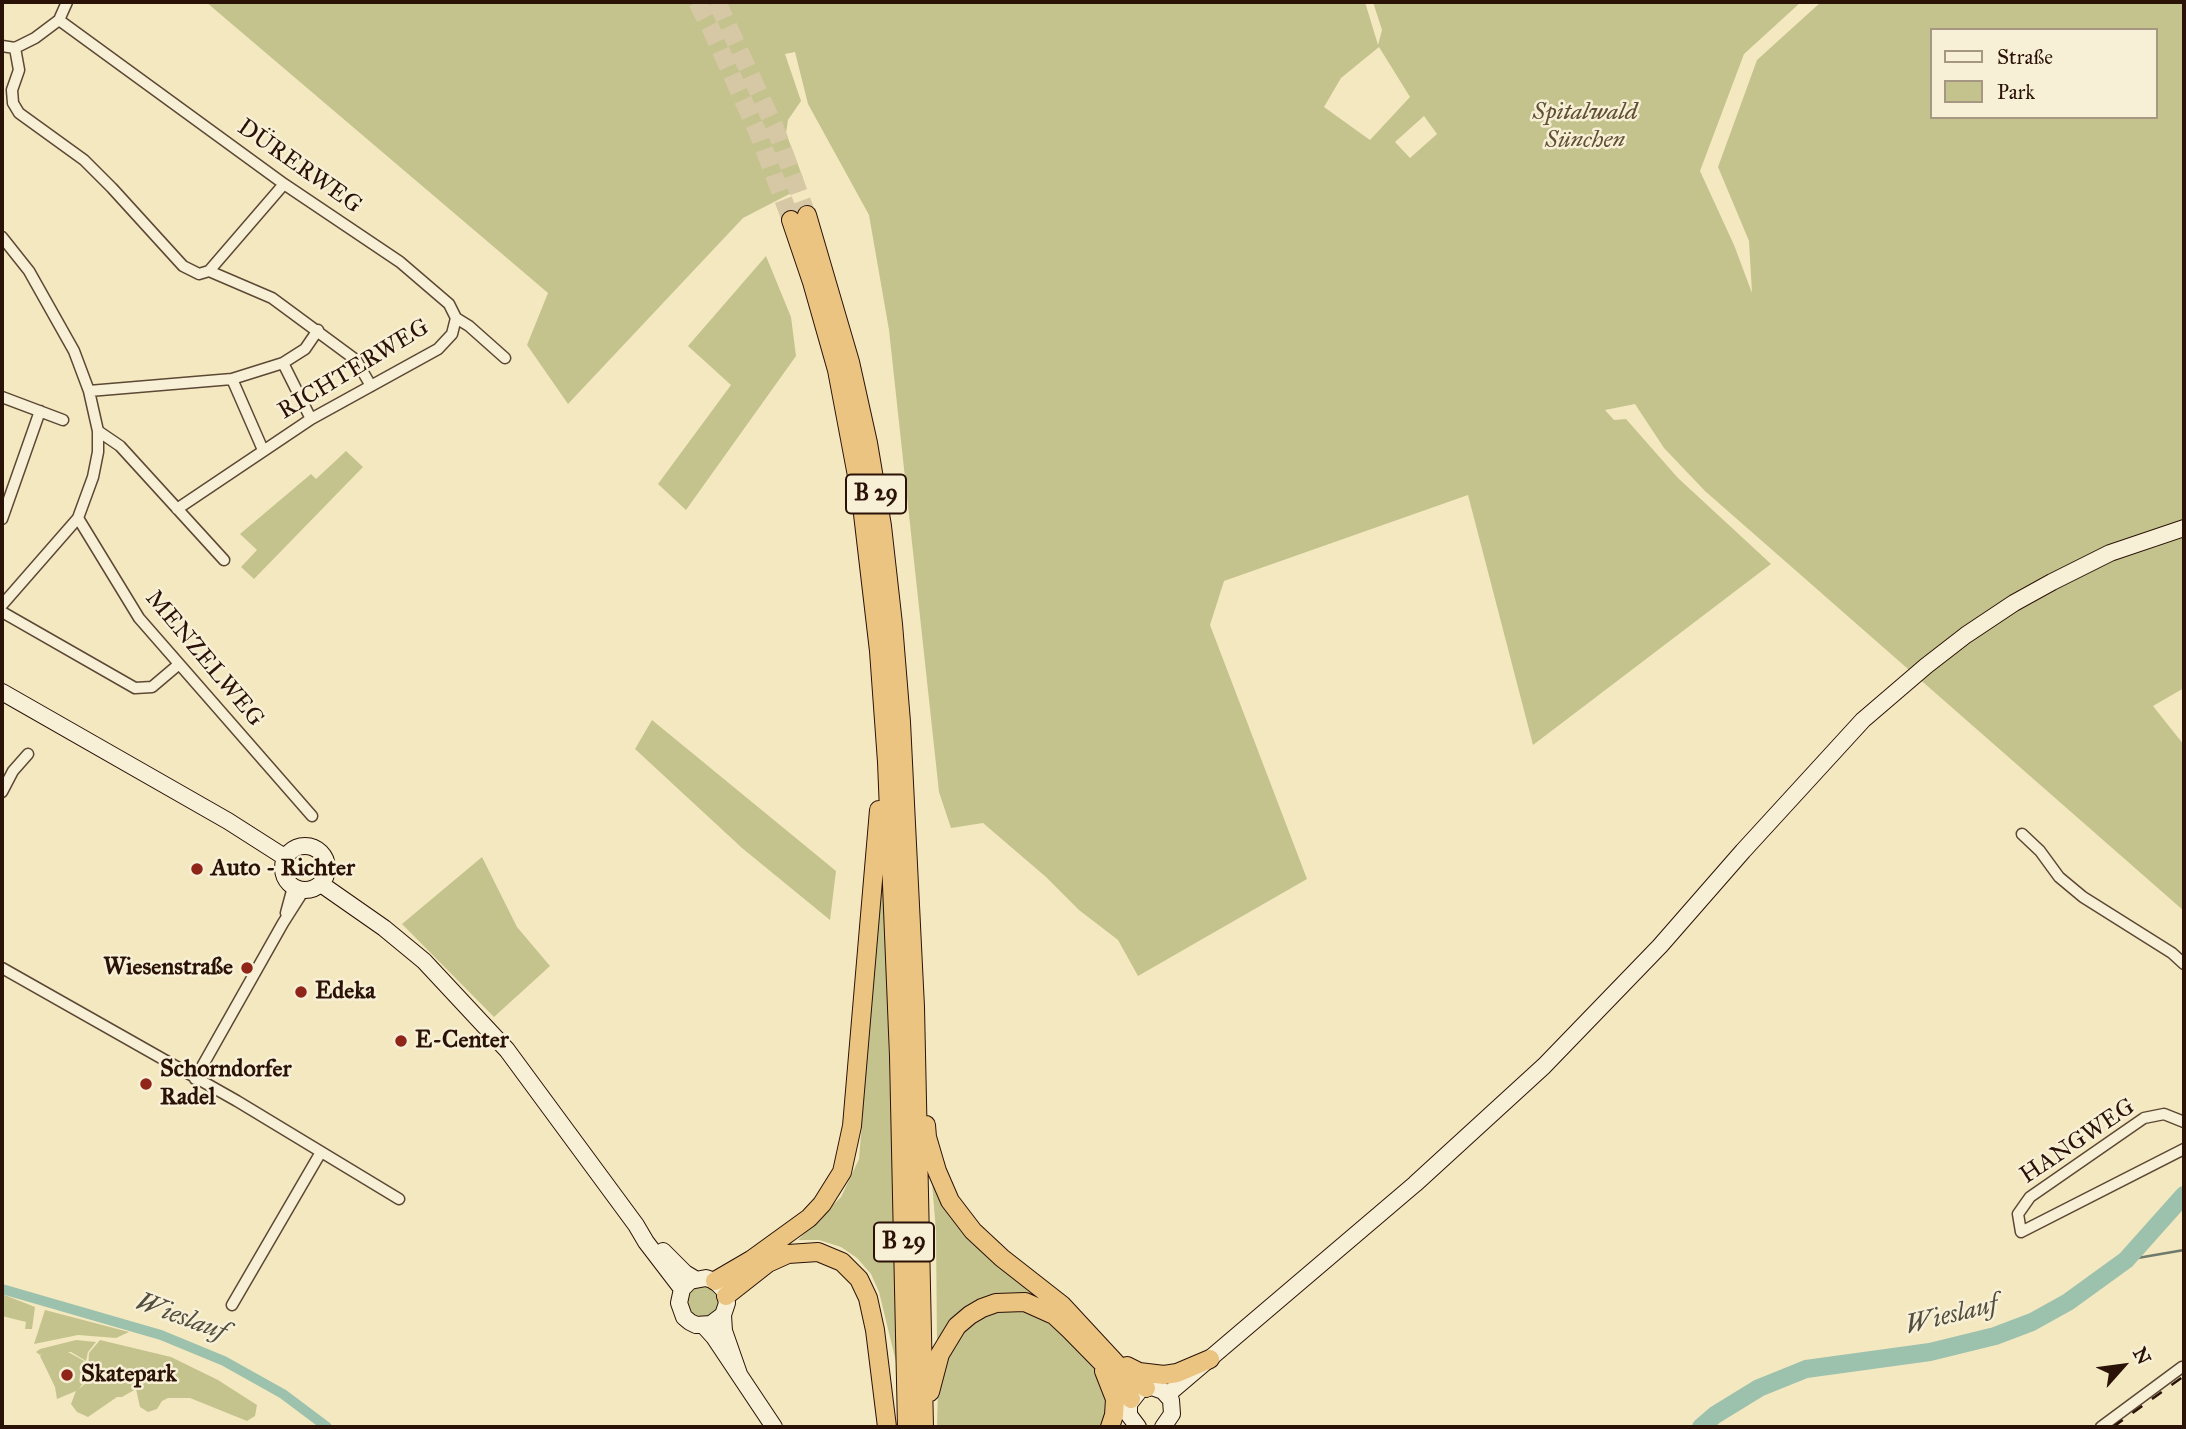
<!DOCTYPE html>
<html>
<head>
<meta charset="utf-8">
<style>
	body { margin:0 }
	#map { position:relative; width:2186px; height:1429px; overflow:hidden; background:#f4e8c0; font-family:"IM FELL Great Primer",serif }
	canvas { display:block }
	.frame { position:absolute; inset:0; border:4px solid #2a1206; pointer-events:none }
	.legend { position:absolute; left:1930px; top:28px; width:228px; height:91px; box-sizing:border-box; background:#f8f0d6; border:2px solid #a69783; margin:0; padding:9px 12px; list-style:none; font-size:21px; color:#2a1206 }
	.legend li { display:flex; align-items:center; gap:14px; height:35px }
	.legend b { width:35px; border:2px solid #a69783 }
	.north { position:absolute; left:2088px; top:1331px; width:70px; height:70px; -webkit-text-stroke:5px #f8f0d6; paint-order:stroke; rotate:62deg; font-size:19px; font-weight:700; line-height:28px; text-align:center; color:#2a1206 }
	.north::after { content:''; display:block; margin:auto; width:24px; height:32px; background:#2a1206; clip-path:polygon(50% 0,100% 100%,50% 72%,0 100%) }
</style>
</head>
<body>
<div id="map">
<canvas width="2186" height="1429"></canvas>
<div class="frame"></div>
<ul class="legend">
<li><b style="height:9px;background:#f8f0d6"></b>Straße</li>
<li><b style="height:19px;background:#c4c38d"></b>Park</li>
</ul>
<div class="north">N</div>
</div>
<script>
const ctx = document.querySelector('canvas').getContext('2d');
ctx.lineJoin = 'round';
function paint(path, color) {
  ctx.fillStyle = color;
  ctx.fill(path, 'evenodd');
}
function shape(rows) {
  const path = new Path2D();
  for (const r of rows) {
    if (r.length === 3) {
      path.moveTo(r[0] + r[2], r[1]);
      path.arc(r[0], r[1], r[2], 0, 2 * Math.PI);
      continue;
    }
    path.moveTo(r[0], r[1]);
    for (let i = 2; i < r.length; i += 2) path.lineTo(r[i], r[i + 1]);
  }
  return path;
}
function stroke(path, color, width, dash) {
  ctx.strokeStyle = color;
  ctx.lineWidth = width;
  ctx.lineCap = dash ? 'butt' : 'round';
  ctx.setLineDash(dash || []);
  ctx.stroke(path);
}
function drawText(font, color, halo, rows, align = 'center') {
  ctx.font = font + ' "IM FELL Great Primer",serif';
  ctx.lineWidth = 5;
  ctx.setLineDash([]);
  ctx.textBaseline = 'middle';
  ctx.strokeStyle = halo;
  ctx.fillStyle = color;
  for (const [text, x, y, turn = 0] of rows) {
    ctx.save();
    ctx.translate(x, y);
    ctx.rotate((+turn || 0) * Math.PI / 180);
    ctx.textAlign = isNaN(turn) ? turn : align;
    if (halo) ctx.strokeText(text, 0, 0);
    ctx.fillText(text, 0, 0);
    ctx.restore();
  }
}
paint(shape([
	[206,2,1365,2,1378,45,1382,30,1373,2,1801,2,1744,54,1700,171,1734,245,1752,293,1749,241,1718,167,1757,60,1821,2,2184,2,2184,688,2153,706,2184,745,2184,911,1705,491,1664,448,1635,404,1605,410,1614,420,1626,419,1678,478,1771,564,1533,745,1468,495,1224,581,1210,625,1307,879,1138,976,1118,940,1079,910,1046,877,983,823,951,828,939,792,889,330,869,215,808,104,795,52,785,54,801,101,788,120,786,133,803,178,803,187,743,218,568,404,527,345,548,293],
	[1932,30,2156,30,2156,117,1932,117],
	[1379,47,1410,97,1370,140,1324,107,1341,78],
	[1424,116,1437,134,1410,158,1395,142],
	[766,256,791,317,796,356,686,510,658,484,731,385,688,346],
	[346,451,363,467,254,579,241,567,257,550,240,534,311,474,316,479],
	[652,720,836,871,830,920,742,848,635,749],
	[482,857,517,927,550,966,494,1017,402,924],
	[883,861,891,1128,898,1370,879,1292,871,1274,857,1258,841,1247,819,1240,798,1240,841,1197,859,1159],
	[931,1169,956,1221,984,1254,1034,1294,1057,1309,1006,1297,937,1345,936,1232],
	[693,1285,711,1286,719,1295,719,1308,706,1320,689,1315,685,1294],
	[2,1294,35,1307,32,1329,25,1329,26,1322,2,1316],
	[1023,1307,1052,1323,1097,1370,1108,1388,1105,1427,937,1427,938,1389,942,1365,963,1328,995,1310],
	[45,1310,129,1332,116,1338,78,1335,34,1344],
	[76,1340,96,1342,88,1352,86,1361,71,1352,68,1352,86,1362,85,1381,79,1389,87,1382,89,1353,100,1340,171,1357,218,1380,257,1405,255,1416,247,1421,190,1398,168,1398,162,1401,157,1409,148,1412,140,1407,136,1389,122,1397,117,1397,88,1417,77,1412,71,1404,76,1391,57,1399,55,1387,40,1356,42,1353,40,1355,36,1352,40,1349]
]), '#c4c38d');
stroke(shape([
	[2126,1260,2184,1250]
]), '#6e7b6a', 2.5);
stroke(shape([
	[2,1289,161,1335,224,1361,283,1394,327,1427]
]), '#9cc1ad', 10);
stroke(shape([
	[1701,1427,1715,1415,1759,1388,1806,1369,1930,1352,1995,1336,2032,1322,2068,1302,2126,1260,2184,1195]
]), '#9cc1ad', 18);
stroke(shape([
	[697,2,711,29,758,133,791,220],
	[717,2,775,128,807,215]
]), '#d6c8a4', 18, [18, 9]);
const minor = shape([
	[59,20,284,184,400,262,449,304,456,318,469,326,505,358],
	[2,46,15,48,35,38,59,20,67,2],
	[15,48,19,70,12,90,13,103,19,113,84,160,112,188,183,266,199,274,209,271,272,298,356,360,371,386],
	[2,237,29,271,74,351,89,391,98,431,98,452,93,477,78,518,2,605],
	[209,271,284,184],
	[283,363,311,419],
	[232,379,263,450],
	[89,391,232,379,283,363,305,349,318,330],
	[2,397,63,420],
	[98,431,120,446,224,560],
	[177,509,311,419,438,349,452,334,456,318],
	[78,518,139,618,312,816],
	[2,519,40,411],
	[2,612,135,688,152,687,178,665],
	[2,792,13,771,28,754],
	[2022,834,2040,851,2059,877,2083,897,2172,953,2184,964],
	[286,913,293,887],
	[2,968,237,1101,399,1199],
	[195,1079,283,923,304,890],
	[2184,1122,2164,1114,2144,1118,2030,1197,2018,1214,2021,1232,2184,1149],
	[232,1305,321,1152],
	[2101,1427,2182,1367]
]);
const secondary = shape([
	[2,692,228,821,286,858],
	[305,868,22],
	[321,884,384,928,424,961,507,1050,636,1225,646,1242,682,1289],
	[663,1251,685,1273,695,1279],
	[723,1315,711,1324,696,1325,690,1322,684,1317,679,1303,682,1289,690,1281,706,1278,715,1281,724,1290,727,1303,723,1315,724,1331,739,1374],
	[704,1326,714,1337,774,1427],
	[1167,1395,1415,1184,1544,1066,1660,946,1743,851,1863,720,1926,666,1966,635,2014,603,2052,582,2110,553,2184,528],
	[1138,1427,1129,1415,1129,1404,1140,1390,1152,1387,1163,1391,1171,1400,1172,1414,1163,1427]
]);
const trunk = shape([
	[807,215,850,362,868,443,882,526,893,624,901,722,915,1007,924,1427],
	[791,220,812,282,837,370,861,497,879,651,887,762,899,1057,907,1427],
	[926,1125,927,1137,937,1171,950,1201,973,1231,1002,1258,1062,1305,1125,1373,1146,1388],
	[715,1281,751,1260,809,1218,822,1204,842,1172,852,1126,879,810],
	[726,1296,768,1263,788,1254,818,1252,842,1262,859,1279,868,1298,875,1330,887,1427],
	[1127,1366,1139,1372,1164,1375,1177,1373,1210,1359],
	[1104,1371,1115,1399,1114,1415,1110,1427],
	[930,1392,940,1354,957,1326,970,1315,982,1308,996,1303,1025,1302,1054,1315,1070,1330,1121,1382,1131,1399]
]);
stroke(minor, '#5c4834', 13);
stroke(secondary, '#2a1206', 18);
stroke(trunk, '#2a1206', 20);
stroke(minor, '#f8f0d6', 10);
stroke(secondary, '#f8f0d6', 16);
stroke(trunk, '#eac480', 18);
stroke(shape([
	[2113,1427,2184,1376]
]), '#2a1206', 2.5, [12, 12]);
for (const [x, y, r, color] of [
	[197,869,7,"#8f2418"],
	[247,968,7,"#8f2418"],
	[301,992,7,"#8f2418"],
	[401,1041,7,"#8f2418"],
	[146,1084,7,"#8f2418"],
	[67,1375,7,"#8f2418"]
]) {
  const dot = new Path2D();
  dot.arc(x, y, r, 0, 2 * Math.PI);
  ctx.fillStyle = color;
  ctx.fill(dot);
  stroke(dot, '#f8f0d6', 2.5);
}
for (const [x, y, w] of [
	[876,494,60],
	[904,1242,60]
]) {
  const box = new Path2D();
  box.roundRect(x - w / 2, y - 19.5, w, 39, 5);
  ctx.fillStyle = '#f8f0d6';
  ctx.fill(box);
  stroke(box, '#2a1206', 2);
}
drawText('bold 23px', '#2a1206', null, [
	["B 29",876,494],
	["B 29",904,1242]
]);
drawText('italic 24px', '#605035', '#f8f0d6', [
	["Spitalwald",1585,113],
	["Sünchen",1585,141]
]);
drawText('24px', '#2a1206', '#f8f0d6', [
	["DÜRERWEG",299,167,35],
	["RICHTERWEG",354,370,-31],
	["MENZELWEG",204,659,50],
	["HANGWEG",2078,1142,-34]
]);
drawText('bold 24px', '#2a1206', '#f8f0d6', [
	["Auto - Richter",211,869],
	["Wiesenstraße",233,968,"right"],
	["Edeka",315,992],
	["E-Center",415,1041],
	["Schorndorfer",160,1070],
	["Radel",160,1098],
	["Skatepark",81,1375]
], 'left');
drawText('italic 26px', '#524f40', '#f8f0d6', [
	["Wieslauf",1952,1316,-14],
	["Wieslauf",181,1318,20]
]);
</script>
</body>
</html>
